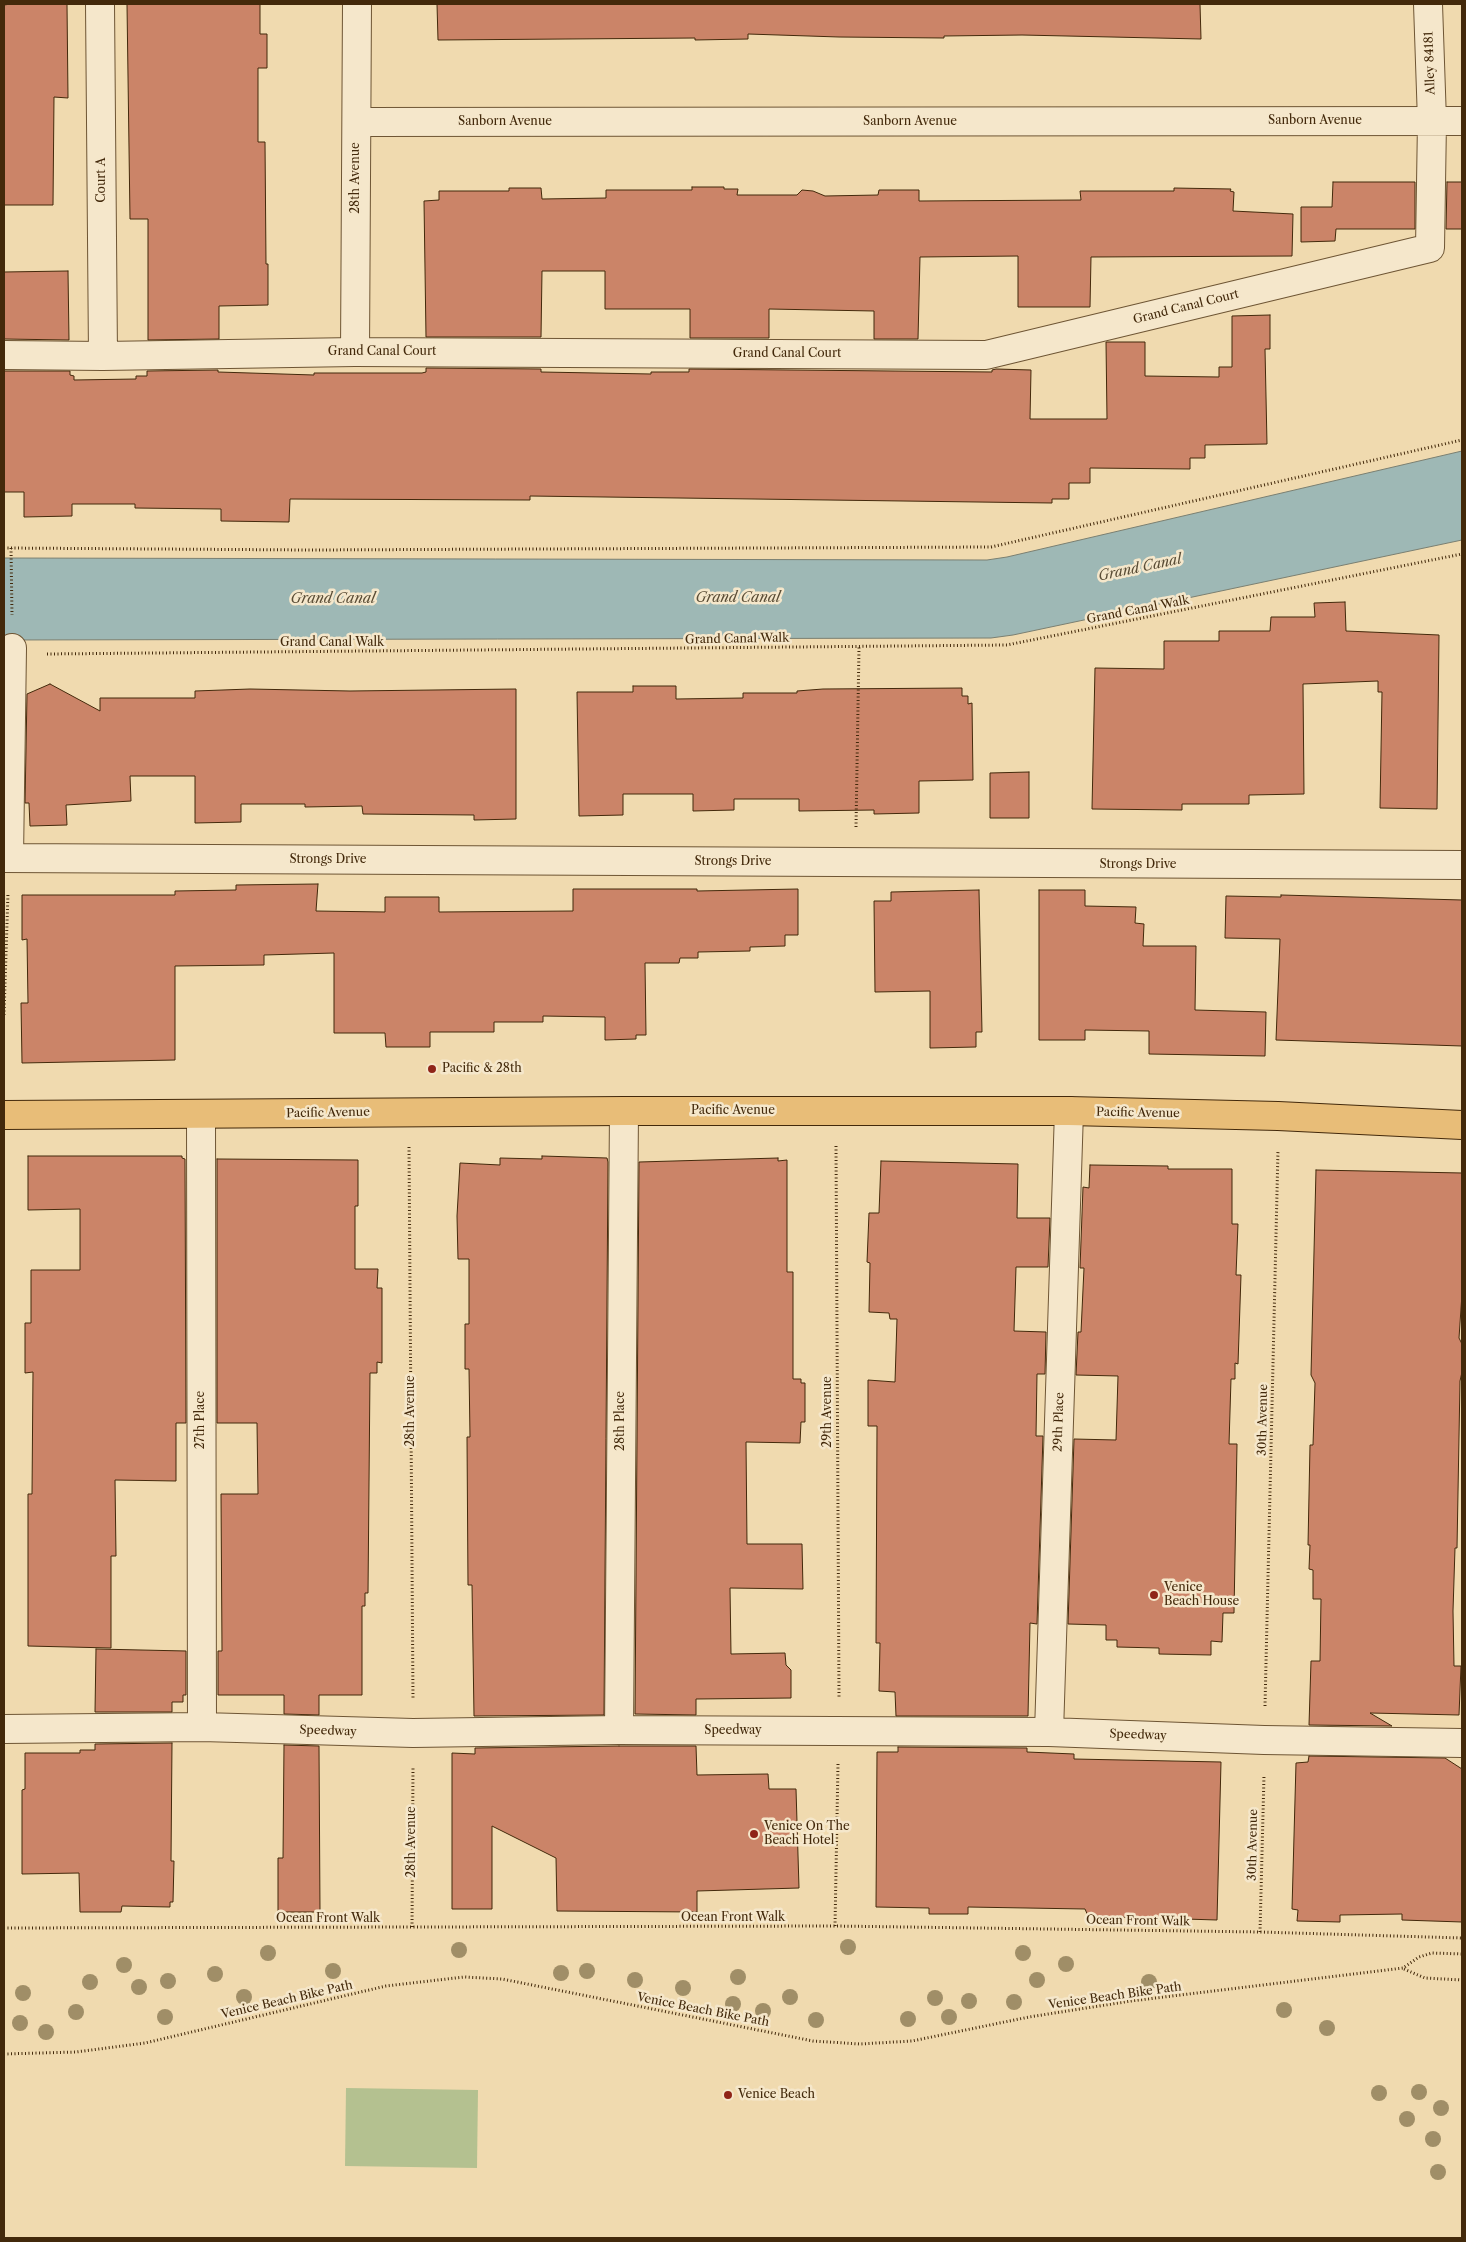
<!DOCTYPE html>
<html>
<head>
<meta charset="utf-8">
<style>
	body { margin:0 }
	#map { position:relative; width:1466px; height:2242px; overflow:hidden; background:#f0daaf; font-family:"Libre Caslon Text",serif }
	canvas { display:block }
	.frame { position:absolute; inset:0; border:5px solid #43290b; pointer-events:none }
</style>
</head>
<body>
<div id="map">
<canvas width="1466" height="2242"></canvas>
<div class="frame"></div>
</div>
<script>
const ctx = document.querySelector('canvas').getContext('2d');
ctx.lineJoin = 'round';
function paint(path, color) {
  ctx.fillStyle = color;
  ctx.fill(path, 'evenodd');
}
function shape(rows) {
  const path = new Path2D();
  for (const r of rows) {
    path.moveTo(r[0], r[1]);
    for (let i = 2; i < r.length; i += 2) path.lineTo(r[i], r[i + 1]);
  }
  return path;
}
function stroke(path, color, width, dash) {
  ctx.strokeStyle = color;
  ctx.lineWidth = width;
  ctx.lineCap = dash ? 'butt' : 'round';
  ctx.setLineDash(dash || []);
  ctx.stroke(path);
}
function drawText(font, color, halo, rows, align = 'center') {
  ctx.font = font + ' "Libre Caslon Text",serif';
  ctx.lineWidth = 5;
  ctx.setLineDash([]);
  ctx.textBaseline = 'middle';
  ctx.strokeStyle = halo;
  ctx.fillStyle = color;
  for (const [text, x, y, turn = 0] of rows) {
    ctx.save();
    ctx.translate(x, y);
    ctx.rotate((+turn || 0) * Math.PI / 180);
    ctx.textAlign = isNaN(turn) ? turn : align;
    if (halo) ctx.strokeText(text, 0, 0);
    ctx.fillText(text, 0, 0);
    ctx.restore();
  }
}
paint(shape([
	[346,2088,478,2090,477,2168,345,2166]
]), '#b4c190');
const water = shape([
	[1462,451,1462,540,1013,635,991,638,4,640,4,558,987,560,1007,557,1462,451]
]);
paint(water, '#9eb8b5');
stroke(water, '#7a7f71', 1);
const building = shape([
	[11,4,67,4,68,98,54,97,53,205,4,205,4,5,11,4],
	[127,4,260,4,260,34,267,34,267,68,258,68,258,142,265,142,266,264,268,264,268,305,219,306,219,339,148,340,148,219,130,219,127,4],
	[437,4,1200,4,1201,39,1022,35,944,36,944,38,839,37,748,34,748,39,695,40,695,38,438,40,437,4],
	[1333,182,1415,182,1415,229,1336,229,1335,241,1301,242,1301,207,1332,207,1333,182],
	[1447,182,1462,182,1462,229,1446,229,1447,182],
	[692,187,724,187,724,189,738,189,737,195,797,195,802,190,813,191,825,196,878,195,879,190,919,190,919,201,1081,200,1080,191,1174,191,1174,188,1231,189,1230,191,1234,192,1233,211,1293,214,1292,256,1091,257,1090,307,1018,307,1018,256,920,257,918,339,874,339,874,311,769,309,769,338,690,338,690,309,605,309,605,271,542,271,541,337,426,337,424,201,439,200,439,191,509,191,509,188,541,188,542,199,606,198,606,190,692,190,692,187],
	[68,271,69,340,4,339,4,272,68,271],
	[1270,315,1270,349,1265,349,1267,444,1205,445,1205,458,1190,458,1190,469,1090,468,1090,483,1069,483,1069,499,1052,499,1052,503,530,496,530,500,290,499,289,522,221,521,221,509,135,508,135,504,72,504,72,516,24,517,24,492,4,492,4,371,70,371,70,375,74,376,74,380,136,379,136,376,147,376,147,371,218,370,218,372,314,375,314,373,422,373,426,372,426,368,541,369,541,372,651,374,651,372,689,372,689,369,992,372,992,370,996,369,1031,370,1030,419,1107,419,1106,342,1145,342,1145,376,1219,377,1219,367,1232,367,1232,316,1270,315],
	[1345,602,1346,631,1439,635,1437,809,1380,808,1382,692,1378,692,1378,681,1303,684,1304,794,1249,795,1249,804,1182,804,1182,810,1092,809,1095,668,1164,669,1164,641,1219,641,1219,631,1270,631,1271,617,1315,617,1314,603,1345,602],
	[50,684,100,711,100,698,195,698,195,691,250,689,350,691,516,689,516,819,474,820,474,815,363,814,362,806,305,807,305,804,241,804,241,822,195,823,195,776,130,776,131,801,66,805,67,825,30,826,29,803,25,803,27,694,50,684],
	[633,686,676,686,676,699,743,698,743,693,797,693,797,691,823,689,962,688,962,696,968,696,968,704,972,703,973,780,919,781,919,813,874,814,874,810,799,811,799,799,734,799,734,810,693,811,693,794,623,794,623,815,579,816,577,692,633,692,633,686],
	[1029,772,1029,818,990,818,990,773,1029,772],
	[318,884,316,911,385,912,385,897,439,897,439,912,573,911,573,889,697,889,697,891,798,889,798,935,785,935,785,946,750,947,750,951,698,952,698,958,680,958,679,963,645,963,646,1035,636,1035,636,1039,605,1040,605,1017,543,1016,543,1022,494,1022,494,1032,430,1032,430,1047,386,1047,385,1033,334,1033,334,953,264,955,264,965,175,966,175,1060,22,1063,21,1003,28,1003,27,939,22,940,22,895,175,895,175,891,236,890,236,885,318,884],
	[979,890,982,1032,976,1032,976,1047,930,1048,930,991,875,992,874,901,891,901,891,892,979,890],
	[1039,890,1085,890,1085,906,1136,907,1135,923,1144,924,1143,946,1196,946,1195,1010,1266,1012,1265,1056,1149,1054,1149,1031,1085,1030,1085,1040,1039,1040,1039,890],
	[1281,895,1462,900,1462,1046,1276,1040,1280,939,1225,938,1226,896,1281,897,1281,895],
	[28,1156,182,1156,182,1158,185,1159,186,1423,176,1423,176,1481,115,1480,116,1556,111,1556,111,1648,28,1646,28,1494,32,1494,33,1372,25,1373,25,1323,31,1323,31,1270,80,1270,80,1209,28,1210,28,1156],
	[542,1156,607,1158,608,1162,604,1715,474,1716,472,1585,468,1585,467,1437,470,1437,469,1369,465,1369,465,1324,469,1324,469,1259,458,1259,457,1216,460,1163,500,1165,500,1158,542,1159,542,1156],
	[778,1158,778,1161,787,1160,787,1272,793,1272,793,1379,801,1379,801,1383,805,1383,805,1422,801,1422,800,1443,746,1442,747,1544,802,1544,803,1589,730,1588,731,1654,785,1653,786,1665,791,1670,791,1698,696,1699,696,1715,635,1714,639,1162,778,1158],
	[217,1159,358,1160,358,1206,355,1206,355,1269,378,1269,377,1288,382,1288,382,1363,377,1362,377,1373,370,1373,368,1593,365,1593,365,1606,362,1606,362,1695,319,1695,319,1715,284,1714,284,1695,218,1695,218,1651,222,1651,221,1494,258,1494,257,1423,217,1423,217,1159],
	[881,1161,1018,1164,1017,1218,1050,1218,1048,1267,1016,1267,1014,1331,1046,1332,1045,1374,1037,1374,1036,1436,1043,1436,1037,1624,1030,1623,1028,1716,896,1716,895,1692,879,1691,880,1643,876,1643,877,1426,868,1426,868,1380,895,1382,897,1319,890,1319,889,1313,869,1312,870,1263,867,1262,869,1213,879,1213,881,1161],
	[1090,1165,1168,1166,1168,1169,1232,1169,1232,1224,1238,1224,1236,1275,1241,1275,1238,1364,1235,1363,1235,1379,1231,1379,1229,1444,1237,1444,1234,1613,1223,1613,1222,1642,1211,1641,1211,1655,1159,1654,1159,1648,1117,1647,1117,1640,1106,1640,1106,1625,1068,1624,1074,1439,1116,1440,1118,1376,1076,1375,1078,1332,1081,1332,1084,1268,1080,1268,1083,1187,1089,1188,1090,1165],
	[1316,1170,1462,1173,1462,1294,1459,1338,1462,1344,1462,1372,1460,1381,1457,1548,1455,1548,1453,1611,1454,1666,1461,1666,1459,1715,1370,1713,1392,1726,1309,1725,1311,1661,1320,1661,1321,1599,1313,1599,1313,1570,1309,1569,1310,1545,1308,1545,1310,1445,1313,1445,1315,1383,1311,1375,1316,1170],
	[96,1649,186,1651,186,1695,183,1695,183,1702,172,1702,172,1712,95,1712,96,1649],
	[172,1743,171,1861,174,1861,173,1902,170,1902,170,1907,122,1906,121,1912,80,1912,79,1873,22,1874,22,1790,25,1789,25,1753,80,1753,80,1750,95,1750,95,1744,172,1743],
	[284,1745,319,1746,320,1912,278,1912,278,1858,283,1858,284,1745],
	[619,1746,696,1746,697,1775,768,1774,769,1789,796,1789,799,1888,697,1891,697,1912,557,1911,556,1858,492,1826,492,1909,452,1909,452,1753,475,1754,475,1748,619,1746],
	[898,1747,1027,1748,1027,1752,1074,1754,1074,1759,1221,1762,1217,1920,1088,1916,1085,1909,968,1907,968,1914,929,1914,929,1908,876,1907,877,1752,898,1752,898,1747],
	[1309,1756,1445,1758,1462,1769,1462,1922,1402,1920,1402,1914,1340,1915,1340,1922,1297,1921,1298,1910,1292,1909,1296,1763,1308,1762,1309,1756]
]);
paint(building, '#cb8468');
stroke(building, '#43290b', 1);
const minor = shape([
	[100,4,103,356],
	[357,122,1462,121],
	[355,352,357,4],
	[4,355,103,356,355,352,986,355,1430,248,1432,121,1428,4],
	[4,858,1462,865],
	[9,858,12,648],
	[201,1114,202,1727],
	[4,1729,202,1727,413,1733,619,1730,1049,1732,1264,1740,1462,1743],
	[619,1730,624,1111],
	[1049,1732,1069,1111]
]);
const major = shape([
	[4,1115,624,1111,1069,1111,1278,1116,1462,1125]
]);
stroke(minor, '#6e5534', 30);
stroke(major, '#43290b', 30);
stroke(shape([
	[4,548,310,550,991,547,1462,440],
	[11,548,12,615],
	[47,654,1007,645,1462,554],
	[856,827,859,647],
	[4,1015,8,893],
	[836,1146,839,1697],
	[409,1147,413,1699],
	[1265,1706,1278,1150],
	[835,1926,838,1764],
	[412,1927,413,1768],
	[4,1928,835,1926,1260,1932,1462,1938],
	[1260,1932,1264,1775],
	[1404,1969,1425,1978,1462,1980],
	[4,2054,76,2052,145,2043,386,1986,464,1977,502,1979,813,2041,860,2044,912,2041,1029,2017,1131,2001,1403,1968,1419,1957,1432,1953,1462,1954]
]), '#43290b', 3, [1, 2.5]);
stroke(minor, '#f5e7cb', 28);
stroke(major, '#e8bd78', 28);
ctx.fillStyle = '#a08e67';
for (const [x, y] of [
	[848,1947],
	[459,1950],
	[268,1953],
	[1023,1953],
	[1066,1964],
	[124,1965],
	[333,1971],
	[587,1971],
	[561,1973],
	[215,1974],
	[738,1977],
	[635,1980],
	[1037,1980],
	[168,1981],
	[90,1982],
	[1149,1982],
	[139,1987],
	[683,1988],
	[23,1993],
	[244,1997],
	[790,1997],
	[935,1998],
	[969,2001],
	[1014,2002],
	[733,2004],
	[1284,2010],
	[763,2011],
	[76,2012],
	[165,2017],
	[949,2017],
	[908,2019],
	[816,2020],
	[20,2023],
	[1327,2028],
	[46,2032],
	[1419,2092],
	[1379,2093],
	[1441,2108],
	[1407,2119],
	[1433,2139],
	[1438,2172]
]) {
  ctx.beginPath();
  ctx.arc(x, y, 8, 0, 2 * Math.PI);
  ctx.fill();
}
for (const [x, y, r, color] of [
	[432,1069,5,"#8f2418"],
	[1154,1595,5,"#8f2418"],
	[754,1834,5,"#8f2418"],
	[728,2095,5,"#8f2418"]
]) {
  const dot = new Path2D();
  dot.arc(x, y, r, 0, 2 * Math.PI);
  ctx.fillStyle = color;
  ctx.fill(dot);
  stroke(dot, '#f5e7cb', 2);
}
drawText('12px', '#43290b', '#f5e7cb', [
	["Alley 84181",1430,63,-92],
	["Sanborn Avenue",1315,121],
	["Sanborn Avenue",505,122],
	["Sanborn Avenue",910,122],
	["28th Avenue",356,178,-90],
	["Court A",102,180,-90],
	["Grand Canal Court",1186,307,-14],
	["Grand Canal Court",382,352],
	["Grand Canal Court",787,354],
	["Grand Canal Walk",1138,610,-11],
	["Grand Canal Walk",737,639,-1],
	["Grand Canal Walk",332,643],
	["Strongs Drive",328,860],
	["Strongs Drive",733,862],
	["Strongs Drive",1138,865],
	["Pacific Avenue",733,1111],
	["Pacific Avenue",328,1113,-1],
	["Pacific Avenue",1138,1113,1],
	["28th Avenue",411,1411,-90],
	["29th Avenue",828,1412,-90],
	["27th Place",201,1420,-90],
	["30th Avenue",1263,1420,-89],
	["28th Place",621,1421,-90],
	["29th Place",1059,1422,-88],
	["Speedway",328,1731,2],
	["Speedway",733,1731],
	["Speedway",1138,1735,2],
	["28th Avenue",412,1842,-90],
	["30th Avenue",1253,1845,-89],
	["Ocean Front Walk",733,1918],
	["Ocean Front Walk",328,1919],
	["Ocean Front Walk",1138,1921,1],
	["Venice Beach Bike Path",1115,1996,-8],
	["Venice Beach Bike Path",287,2000,-13],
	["Venice Beach Bike Path",703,2010,11]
]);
drawText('12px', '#43290b', '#f5e7cb', [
	["Pacific & 28th",442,1069],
	["Venice",1164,1588],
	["Beach House",1164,1602],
	["Venice On The",764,1827],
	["Beach Hotel",764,1841],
	["Venice Beach",738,2095]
], 'left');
drawText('italic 14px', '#5a4d36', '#f5e7cb', [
	["Grand Canal",1140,568,-12],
	["Grand Canal",738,598],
	["Grand Canal",333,599]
]);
</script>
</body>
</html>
